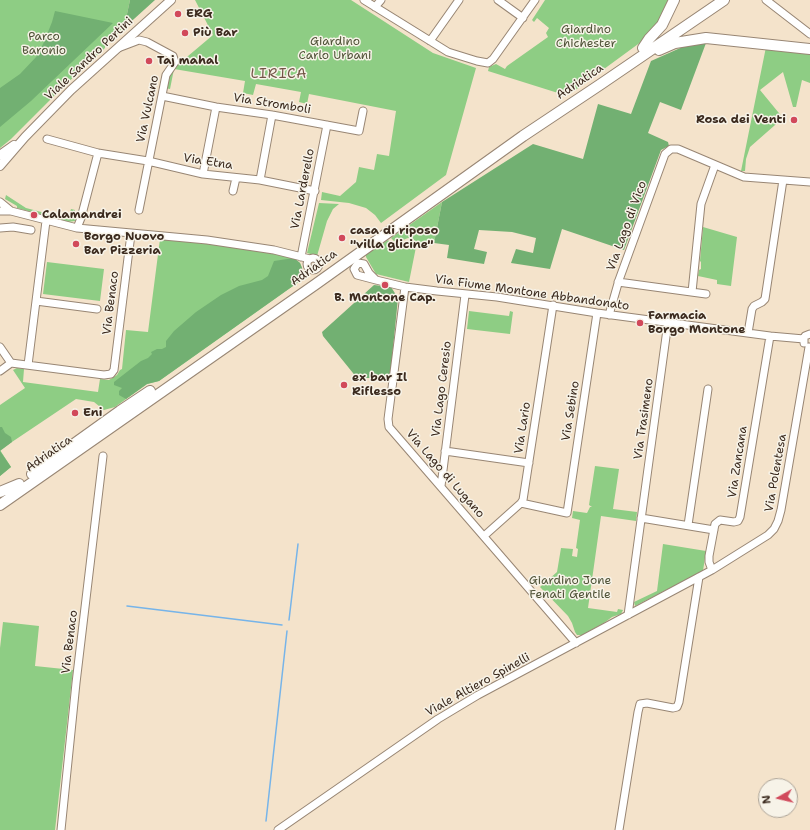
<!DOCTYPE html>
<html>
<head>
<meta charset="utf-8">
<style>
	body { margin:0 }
	#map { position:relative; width:810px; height:830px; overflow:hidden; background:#f4e3cb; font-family:"Shantell Sans",sans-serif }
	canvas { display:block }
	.north { position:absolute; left:758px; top:778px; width:40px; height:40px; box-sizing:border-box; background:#f7f3e8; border:1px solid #aca397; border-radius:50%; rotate:262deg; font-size:11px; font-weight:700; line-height:16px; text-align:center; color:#3b2a1e }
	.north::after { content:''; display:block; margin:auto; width:14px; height:18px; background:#d1495b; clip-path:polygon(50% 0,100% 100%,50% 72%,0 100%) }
</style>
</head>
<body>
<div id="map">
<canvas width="810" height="830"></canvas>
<div class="north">N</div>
</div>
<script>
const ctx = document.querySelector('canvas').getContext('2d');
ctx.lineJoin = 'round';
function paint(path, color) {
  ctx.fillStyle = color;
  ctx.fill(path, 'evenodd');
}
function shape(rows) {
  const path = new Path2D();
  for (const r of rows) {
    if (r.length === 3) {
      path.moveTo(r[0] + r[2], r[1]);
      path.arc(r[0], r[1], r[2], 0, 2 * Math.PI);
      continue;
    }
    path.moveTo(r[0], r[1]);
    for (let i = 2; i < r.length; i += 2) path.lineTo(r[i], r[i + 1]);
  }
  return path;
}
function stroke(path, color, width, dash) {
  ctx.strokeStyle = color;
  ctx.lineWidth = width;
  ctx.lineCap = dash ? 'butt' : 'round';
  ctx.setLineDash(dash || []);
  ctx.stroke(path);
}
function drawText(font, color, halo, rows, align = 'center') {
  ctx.font = font + ' "Shantell Sans",sans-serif';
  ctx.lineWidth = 3;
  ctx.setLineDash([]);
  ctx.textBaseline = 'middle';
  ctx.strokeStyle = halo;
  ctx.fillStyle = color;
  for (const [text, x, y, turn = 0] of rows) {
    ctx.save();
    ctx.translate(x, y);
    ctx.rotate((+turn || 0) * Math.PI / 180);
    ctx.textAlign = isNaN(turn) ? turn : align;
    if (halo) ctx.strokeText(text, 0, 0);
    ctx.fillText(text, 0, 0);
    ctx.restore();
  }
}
paint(shape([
	[0,0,130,0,124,28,105,45,105,48,62,88,11,139,0,148],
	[195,0,351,0,433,53,476,68,446,175,381,223,375,215,366,208,349,203,321,200,322,192,340,196,356,182,359,167,374,170,377,154,389,156,396,111,309,94,307,104,299,102,301,92,256,84,253,95,243,93,245,81,174,69,170,89,165,88,166,81,175,67,213,35],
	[545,0,670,0,659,25,645,39,574,91,558,93,488,71,489,67,496,64,505,69,507,66,548,37,546,33,549,28,537,18,534,22,532,20],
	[766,47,810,52,810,83,802,80,796,107,793,107,783,72,760,90,783,118,750,147,746,159,745,171,741,171],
	[6,195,26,208,68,219,71,209,75,210,74,214,76,215,78,210,81,211,78,212,78,214,80,214,75,221,68,222,17,208,17,206,5,199],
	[442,202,434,243,419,245,413,239,408,238,398,242,394,241,391,238],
	[319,203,339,204,333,209,327,221,317,256,307,253],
	[703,227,737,237,731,286,717,284,717,280,698,276,699,270,701,269,701,262,700,261],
	[160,239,245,248,279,253,294,258,300,263,302,268,303,276,300,281,159,381,147,384,115,407,104,410,94,402,76,399,0,450,11,467,0,476,0,405,25,388,13,370,17,368,24,369,23,382,98,392,100,379,109,380,117,375,120,370,122,369,126,330,148,332],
	[388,240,392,244,397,245,410,242,413,243,416,247,409,282,376,274,366,257,366,254],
	[47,262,104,269,100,301,43,294],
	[469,311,509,316,510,311,513,312,510,334,467,329],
	[595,466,619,469,613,509,637,512,636,521,601,516,588,608,617,612,618,609,623,610,621,614,612,617,604,623,582,635,577,635,575,632,572,623,568,616,540,587,557,572,561,548,573,549,572,556,577,557,578,549,576,548,580,520,572,518,573,511,587,513,590,507,592,507,589,505],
	[663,544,706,551,703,571,635,606,634,602,657,591],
	[3,622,39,626,35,666,73,670,55,830,0,830,0,648]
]), '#8ecd84');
paint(shape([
	[130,0,155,0,124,28],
	[55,11,113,23,31,101,0,127,0,88,20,74,37,56,44,42,52,22],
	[706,43,681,110,660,102,648,133,668,142,669,146,661,150,624,250,562,229,550,269,511,263,516,249,533,253,536,238,512,232,479,230,474,249,487,252,484,264,447,258,449,245,434,243,442,202,533,144,583,159,598,104,631,114,651,61,687,45],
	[294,258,300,263,302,268,303,276,300,281,159,381,147,384,126,399,119,395,119,391,122,388,114,385,114,382,141,361,148,358,152,354,151,352,157,349,162,349,166,347,166,341,174,331,196,312,221,295,239,286,262,280,268,276,274,261],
	[374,285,391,287,398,298,390,378,357,378,323,336,322,332],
	[0,427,2,427,5,433,11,437,12,442,0,451,11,467,0,476]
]), '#72b072');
stroke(shape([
	[127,606,282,625],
	[289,620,298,544],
	[266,821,287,631]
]), '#76b4e9', 1.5);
const minor = shape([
	[364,0,448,52,477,61,488,63,493,59,535,0],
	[498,0,523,18],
	[766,0,810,34],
	[375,7,381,0],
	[430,41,459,0],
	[118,48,139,40,147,42,173,56,175,62,166,75,139,210],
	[162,96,216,107,272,115,359,131,363,111],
	[47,139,98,153,148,161,203,174,260,180,315,191],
	[203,174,216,107],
	[260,180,272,115],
	[233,191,236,178],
	[0,202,11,211],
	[0,211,11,211,77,228,207,240,274,250,310,259],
	[0,228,13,227,31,230],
	[77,228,81,218,98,153],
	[301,257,327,125],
	[313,264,6],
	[358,263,364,264,369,273,376,280,357,275,354,269,358,263],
	[376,280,405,287,437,291,497,297,597,313,770,336,804,339],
	[618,282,706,294],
	[405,287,388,419,389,427,576,643],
	[692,292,701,204,715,165],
	[36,301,97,309],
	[609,315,619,280,665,154,671,149,678,149,744,177,810,182],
	[748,333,752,309,754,306,762,302,765,299,783,180],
	[804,343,804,338,805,336,810,334],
	[0,347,11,363],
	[28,365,46,221],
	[0,371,11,363,104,375,111,374,114,370,131,234],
	[445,451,529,463],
	[441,486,465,295],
	[521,503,567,513,597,313],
	[641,518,714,530],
	[688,525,708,389],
	[484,536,521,503,523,500,553,305],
	[712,570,709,562,709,556,715,524,720,520,734,522,738,521,740,517,770,336],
	[628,615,668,322],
	[61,830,76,683,103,456],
	[278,830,438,719,478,695,712,570,768,535,774,529,778,521,781,510,809,347],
	[619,830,638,712,640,704,647,703,673,708,677,707,679,702,699,577]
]);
const major = shape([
	[0,155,14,145],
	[0,166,25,137,71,90,171,0]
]);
const highway = shape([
	[643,48,649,39,662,25,674,0],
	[659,50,675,43,706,38,810,49],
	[32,474,120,411,150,391],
	[0,492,19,484],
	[0,505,316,284,523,136,601,84,724,0]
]);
stroke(minor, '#988674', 9);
stroke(major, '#988674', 10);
stroke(highway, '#988674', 12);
stroke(minor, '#fff', 7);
stroke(major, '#fff', 8);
stroke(highway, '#fff', 10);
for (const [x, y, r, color] of [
	[178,14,4,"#d1495b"],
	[185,33,4,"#d1495b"],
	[149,61,4,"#d1495b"],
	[794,120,4,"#d1495b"],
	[34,215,4,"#d1495b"],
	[342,238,4,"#d1495b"],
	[76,244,4,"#d1495b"],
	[385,285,4,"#d1495b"],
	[640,323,4,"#d1495b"],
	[344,385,4,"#d1495b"],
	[75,413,4,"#d1495b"]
]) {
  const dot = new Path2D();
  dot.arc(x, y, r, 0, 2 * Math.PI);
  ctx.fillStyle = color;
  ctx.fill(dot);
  stroke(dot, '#f7f3e8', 1.5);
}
drawText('bold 12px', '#3b2a1e', '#f7f3e8', [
	["ERG",186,14],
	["Più Bar",193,33],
	["Taj mahal",157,61],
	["Rosa dei Venti",786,120,"right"],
	["Calamandrei",42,215],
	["casa di riposo",350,231],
	["\"villa glicine\"",350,245],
	["Borgo Nuovo",84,237],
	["Bar Pizzeria",84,251],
	["B. Montone Cap.",385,298,"center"],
	["Farmacia",648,316],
	["Borgo Montone",648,330],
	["ex bar Il",352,378],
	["Riflesso",352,392],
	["Eni",83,413]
], 'left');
drawText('12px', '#505338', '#f7f3e8', [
	["Giardino",586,30],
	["Chichester",586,44],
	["Parco",44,37],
	["Baronio",44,51],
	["Giardino",335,42],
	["Carlo Urbani",335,56],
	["Giardino Jone",570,581],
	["Fenati Gentile",570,595]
]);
drawText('12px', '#3b2a1e', '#f7f3e8', [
	["Viale Sandro Pertini",89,59,-43],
	["Adriatica",580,82,-34],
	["Via Stromboli",272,104,9],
	["Via Vulcano",148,109,-78],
	["Via Etna",208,162,9],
	["Via Larderello",303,189,-79],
	["Via Lago di Vico",627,226,-70],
	["Adriatica",314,268,-35],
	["Via Fiume Montone Abbandonato",532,293,8],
	["Via Benaco",111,303,-83],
	["Via Lago Ceresio",442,389,-83],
	["Via Sebino",571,411,-81],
	["Via Trasimeno",644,419,-82],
	["Via Lario",523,428,-81],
	["Adriatica",49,454,-35],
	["Via Zancana",738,462,-81],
	["Via Polentesa",776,473,-80],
	["Via Lago di Lugano",445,474,49],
	["Via Benaco",70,642,-83],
	["Viale Altiero Spinelli",478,685,-29]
]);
ctx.letterSpacing = '1px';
drawText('14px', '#725445', '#f7f3e8', [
	["LIRICA",279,74]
]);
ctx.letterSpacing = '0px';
</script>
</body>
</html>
